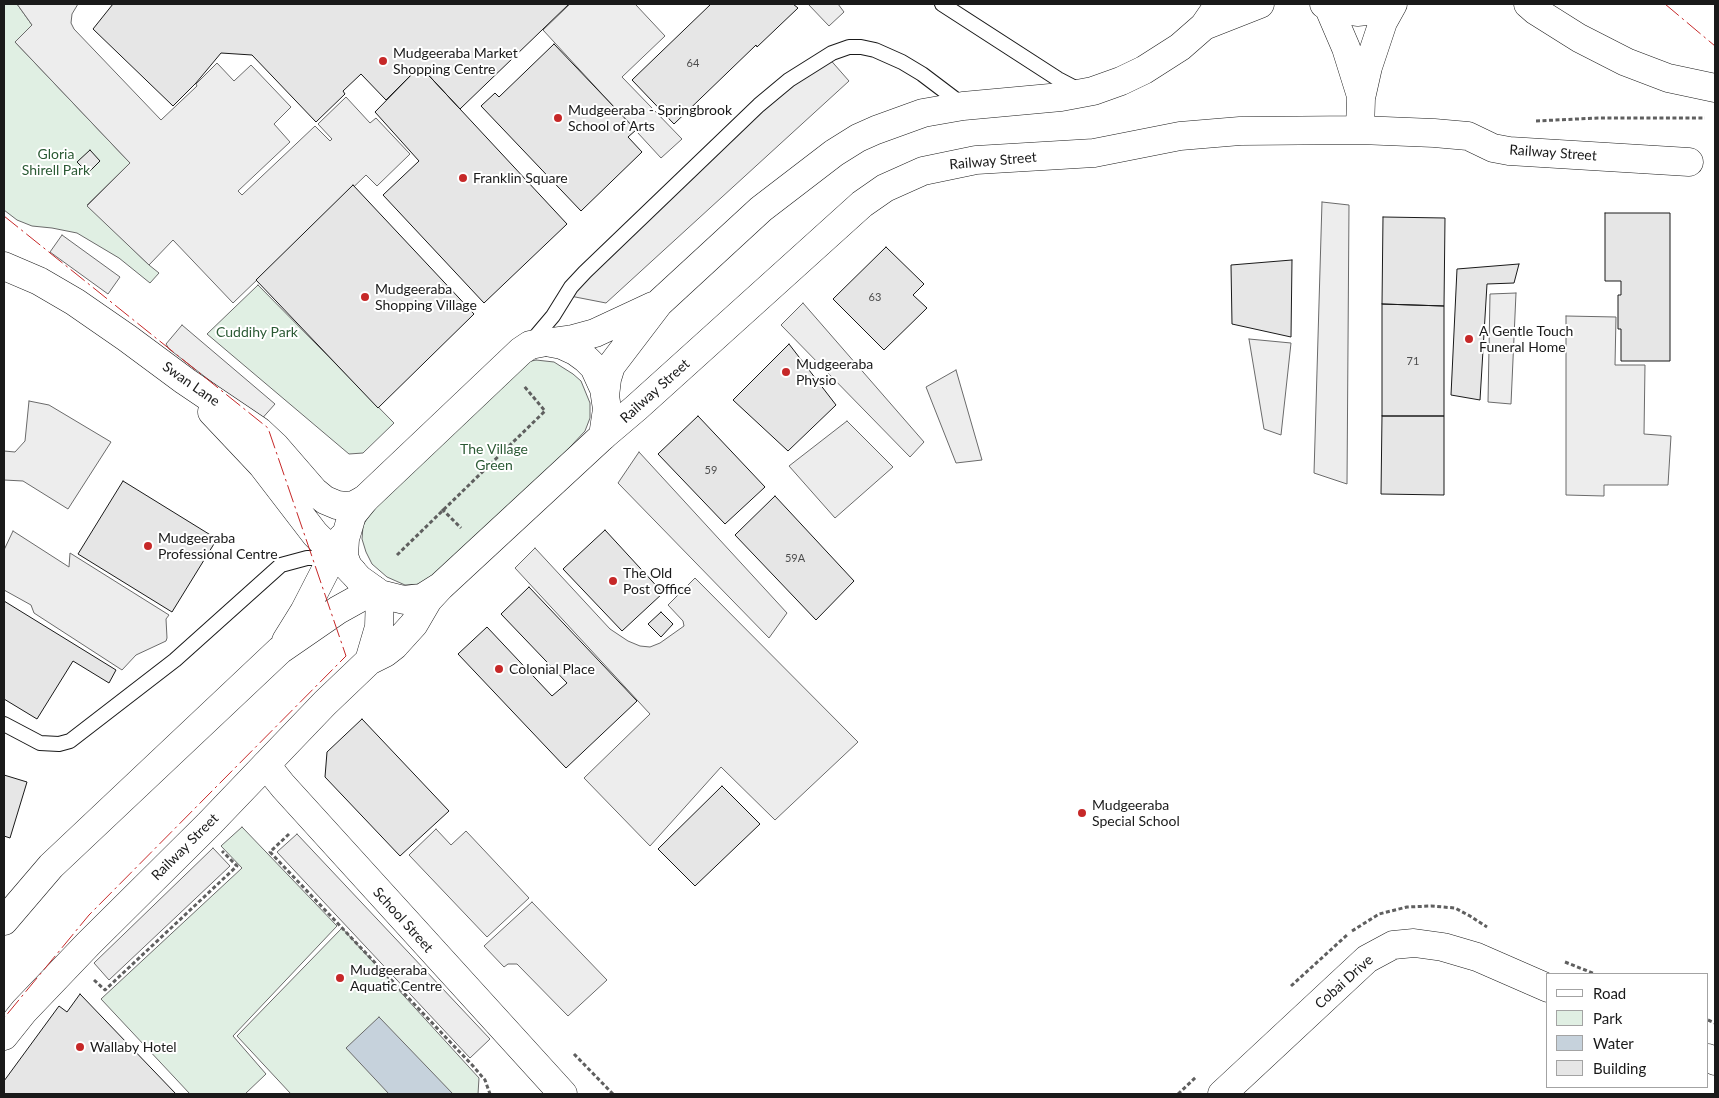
<!DOCTYPE html>
<html>
<head>
<meta charset="utf-8">
<style>
	body { margin:0 }
	#map { position:relative; width:1719px; height:1098px; overflow:hidden; background:#fff; font-family:Lato,sans-serif }
	canvas { display:block }
	.frame { position:absolute; inset:0; border:5px solid #1a1a1a; pointer-events:none }
	.legend { position:absolute; left:1546px; top:973px; width:162px; height:115px; box-sizing:border-box; background:#fff; border:1px solid #a3a3a3; margin:0; padding:6px 9px; list-style:none; font-size:15px; color:#1a1a1a }
	.legend li { display:flex; align-items:center; gap:10px; height:25px }
	.legend b { width:25px; border:1px solid #a3a3a3 }
</style>
</head>
<body>
<div id="map">
<canvas width="1719" height="1098"></canvas>
<div class="frame"></div>
<ul class="legend">
<li><b style="height:6px;background:#fff"></b>Road</li>
<li><b style="height:14px;background:#e0efe3"></b>Park</li>
<li><b style="height:14px;background:#c6d2dc"></b>Water</li>
<li><b style="height:14px;background:#e6e6e6"></b>Building</li>
</ul>
</div>
<script>
const ctx = document.querySelector('canvas').getContext('2d');
ctx.lineJoin = 'round';
function paint(path, color) {
  ctx.fillStyle = color;
  ctx.fill(path, 'evenodd');
}
function shape(rows) {
  const path = new Path2D();
  for (const r of rows) {
    path.moveTo(r[0], r[1]);
    for (let i = 2; i < r.length; i += 2) path.lineTo(r[i], r[i + 1]);
  }
  return path;
}
function stroke(path, color, width, dash) {
  ctx.strokeStyle = color;
  ctx.lineWidth = width;
  ctx.lineCap = dash ? 'butt' : 'round';
  ctx.setLineDash(dash || []);
  ctx.stroke(path);
}
function drawText(font, color, halo, rows, align = 'center') {
  ctx.font = font + ' Lato,sans-serif';
  ctx.lineWidth = 4;
  ctx.setLineDash([]);
  ctx.textBaseline = 'middle';
  ctx.strokeStyle = halo;
  ctx.fillStyle = color;
  for (const [text, x, y, turn = 0] of rows) {
    ctx.save();
    ctx.translate(x, y);
    ctx.rotate((+turn || 0) * Math.PI / 180);
    ctx.textAlign = isNaN(turn) ? turn : align;
    if (halo) ctx.strokeText(text, 0, 0);
    ctx.fillText(text, 0, 0);
    ctx.restore();
  }
}
const green = shape([
	[4,4,17,4,32,25,15,42,130,163,87,205,149,265,159,273,150,283,119,258,77,233,52,228,32,226,17,220,4,210,4,4],
	[258,285,394,423,363,453,349,454,207,334,258,285],
	[536,360,554,362,573,374,581,381,590,403,590,418,585,431,558,460,438,576,421,584,405,585,387,577,372,564,366,552,362,539,363,526,367,518,374,509,527,362,536,360],
	[242,827,337,926,233,1036,266,1074,245,1094,190,1094,101,999,242,868,221,846,242,827],
	[342,928,479,1078,478,1094,291,1094,237,1036,342,928]
]);
paint(green, '#e0efe3');
stroke(green, '#6a6a6a', 1);
const parking = shape([
	[17,4,78,4,72,14,71,23,74,29,161,120,197,86,196,84,217,63,234,81,251,65,291,107,274,124,290,142,238,191,242,195,315,126,330,141,332,139,318,124,346,97,370,123,376,118,410,154,377,186,366,175,233,303,173,240,149,265,87,206,130,163,15,42,32,25,17,4],
	[570,4,637,4,636,5,665,36,622,77,682,139,661,158,543,30,570,4],
	[808,4,838,4,844,12,829,26,808,4],
	[827,56,849,81,606,303,565,295,759,105,827,56],
	[1322,202,1349,205,1347,484,1314,473,1322,202],
	[62,235,120,277,108,294,50,252,62,235],
	[1516,293,1511,404,1488,402,1490,294,1516,293],
	[803,303,924,442,910,457,781,325,803,303],
	[1566,316,1616,317,1615,365,1645,365,1644,434,1671,436,1668,485,1604,485,1604,496,1566,495,1566,316],
	[182,325,275,404,259,422,222,390,169,349,166,344,182,325],
	[1249,339,1291,343,1281,435,1264,429,1249,339],
	[956,370,982,460,956,463,926,387,956,370],
	[29,401,49,405,111,442,68,509,23,481,4,480,4,451,15,452,25,441,29,401],
	[847,421,893,467,835,518,789,466,847,421],
	[639,452,787,613,769,638,618,483,639,452],
	[13,531,69,567,70,553,169,615,166,619,167,638,166,641,136,655,122,670,34,613,31,605,4,590,4,550,13,531],
	[535,548,610,629,628,641,640,646,650,647,660,643,684,626,683,621,668,605,695,578,858,742,775,820,721,767,650,846,584,778,650,714,515,568,535,548],
	[436,829,451,845,466,831,529,898,487,937,409,855,436,829],
	[297,834,490,1039,470,1058,277,852,297,834],
	[213,848,230,866,109,980,94,963,213,848],
	[532,902,607,980,568,1016,517,964,508,964,504,967,484,946,532,902]
]);
paint(parking, '#ededed');
stroke(parking, '#6a6a6a', 1);
const water = shape([
	[379,1017,453,1094,389,1094,346,1048,379,1017]
]);
paint(water, '#c6d2dc');
stroke(water, '#6a6a6a', 1);
const building = shape([
	[113,4,569,4,460,109,420,66,386,100,361,74,343,91,345,94,316,122,252,55,221,53,196,83,173,106,93,29,113,4],
	[711,4,793,4,798,8,757,47,756,45,674,124,632,80,711,4],
	[554,44,636,130,628,137,642,152,581,211,481,106,495,93,499,97,554,44],
	[420,66,567,224,484,303,383,195,419,161,375,112,420,66],
	[90,150,100,161,88,173,77,162,90,150],
	[353,185,474,314,378,408,256,280,353,185],
	[1605,213,1670,213,1670,361,1621,361,1621,329,1618,329,1618,295,1621,295,1621,281,1605,281,1605,213],
	[1383,217,1445,218,1444,306,1382,304,1383,217],
	[886,247,924,284,913,295,927,308,884,350,833,299,886,247],
	[1292,260,1291,337,1232,324,1231,265,1292,260],
	[1519,264,1514,283,1487,284,1480,400,1451,395,1457,269,1519,264],
	[1382,304,1444,306,1444,416,1382,416,1382,304],
	[789,344,836,405,788,451,733,400,789,344],
	[698,416,765,487,725,524,658,454,698,416],
	[1382,416,1444,416,1444,495,1381,494,1382,416],
	[123,481,217,539,172,612,78,554,123,481],
	[775,496,854,581,816,620,735,535,775,496],
	[605,530,663,593,622,631,563,569,605,530],
	[529,587,637,701,566,768,458,654,487,627,552,696,567,683,501,614,529,587],
	[4,601,116,670,109,683,73,661,37,719,4,699,4,601],
	[661,612,673,624,661,637,648,624,661,612],
	[362,719,449,811,400,856,325,777,327,752,362,719],
	[4,775,27,782,10,838,4,836,4,775],
	[722,786,760,824,695,886,658,849,722,786],
	[80,994,176,1094,4,1094,4,1081,59,1006,67,1012,80,994]
]);
paint(building, '#e6e6e6');
stroke(building, '#1a1a1a', 1);
const service = shape([
	[942,4,1058,79,1081,91],
	[531,342,553,316,571,287,585,272,759,105,789,80,832,53,849,47,861,47,875,50,902,62,922,74,963,105],
	[4,724,40,743,59,744,70,741,175,660,281,565,307,558,325,558,334,561]
]);
const minor = shape([
	[1328,6,1346,48,1361,96],
	[1360,130,1361,98,1368,67,1383,22,1393,4],
	[4,266,39,281,75,302,127,338,185,381,259,431,275,446,314,491,325,500,337,505,346,506,354,505,365,499],
	[212,412,262,465,315,534,352,571],
	[603,436,636,408,862,204,885,188,923,171,976,160,1094,153,1180,136,1240,131,1360,130,1434,133,1468,136,1493,148,1509,151,1689,162],
	[286,641,304,612,342,538],
	[266,765,283,786,563,1094],
	[4,921,51,866,280,650,338,610,374,590],
	[1708,1058,1715,1061],
	[1222,1094,1367,959,1393,945,1414,943,1443,947,1477,957,1548,988]
]);
const tertiary = shape([
	[1204,26,1260,4],
	[551,342,573,339,595,333,653,306],
	[605,396,607,379,611,366,659,303,761,209,834,153,858,138,876,130,923,113,963,106,1061,97,1093,91,1121,81,1144,70,1180,47,1204,26,1219,4],
	[369,661,379,627,380,594],
	[4,1036,24,1011,89,943,209,824,325,703,369,661,385,653,394,646,414,624,428,600,441,586,603,436,607,409,604,389,594,367,586,359,575,351,562,345,546,342,530,345,521,351,365,499,352,515,345,539,344,556,348,567,359,579,380,594,404,600,422,598,441,586]
]);
const secondary = shape([
	[1324,4,1337,9,1357,12,1377,10,1391,4],
	[1528,4,1536,11,1579,38,1626,62,1668,78,1715,88]
]);
stroke(service, '#1a1a1a', 16);
stroke(minor, '#1a1a1a', 29);
stroke(tertiary, '#1a1a1a', 29);
stroke(secondary, '#1a1a1a', 29);
stroke(shape([
	[1536,121,1598,118,1705,118],
	[442,509,461,528],
	[397,555,545,411,524,386],
	[289,834,270,852,473,1066,485,1080,490,1094],
	[1352,931,1379,914,1407,907,1431,906,1455,908,1470,916,1487,927],
	[1565,962,1595,974],
	[94,980,105,990,237,866,222,851],
	[1291,986,1347,935],
	[1708,1020,1715,1023],
	[574,1054,613,1094],
	[1178,1094,1196,1077]
]), '#5f5f5f', 3, [4, 2.5]);
stroke(service, '#fff', 14);
stroke(minor, '#fff', 28);
stroke(tertiary, '#fff', 28);
stroke(secondary, '#fff', 28);
stroke(shape([
	[1665,4,1715,46],
	[4,216,268,428,346,656,89,915,4,1018]
]), '#c62828', 1, [18, 4, 2.5, 4]);
for (const [x, y, r, color] of [
	[383,61,5,"#c62828"],
	[558,118,5,"#c62828"],
	[463,178,5,"#c62828"],
	[365,297,5,"#c62828"],
	[1469,339,5,"#c62828"],
	[786,372,5,"#c62828"],
	[148,546,5,"#c62828"],
	[613,581,5,"#c62828"],
	[499,669,5,"#c62828"],
	[1082,813,5,"#c62828"],
	[340,978,5,"#c62828"],
	[80,1047,5,"#c62828"]
]) {
  const dot = new Path2D();
  dot.arc(x, y, r, 0, 2 * Math.PI);
  ctx.fillStyle = color;
  ctx.fill(dot);
  stroke(dot, '#fff', 2);
}
drawText('11px', '#4d4d4d', null, [
	["64",693,63],
	["63",875,297],
	["71",1413,361],
	["59",711,470],
	["59A",795,558]
]);
drawText('14px', '#1a1a1a', '#fff', [
	["Mudgeeraba Market",393,53],
	["Shopping Centre",393,69],
	["Mudgeeraba - Springbrook",568,110],
	["School of Arts",568,126],
	["Franklin Square",473,178],
	["Mudgeeraba",375,289],
	["Shopping Village",375,305],
	["A Gentle Touch",1479,331],
	["Funeral Home",1479,347],
	["Mudgeeraba",796,364],
	["Physio",796,380],
	["Mudgeeraba",158,538],
	["Professional Centre",158,554],
	["The Old",623,573],
	["Post Office",623,589],
	["Colonial Place",509,669],
	["Mudgeeraba",1092,805],
	["Special School",1092,821],
	["Mudgeeraba",350,970],
	["Aquatic Centre",350,986],
	["Wallaby Hotel",90,1047]
], 'left');
drawText('14px', '#1a1a1a', '#fff', [
	["Railway Street",1553,153,4],
	["Railway Street",993,161,-5],
	["Swan Lane",191,384,35],
	["Railway Street",655,391,-42],
	["Railway Street",185,847,-45],
	["School Street",403,920,48],
	["Cobai Drive",1344,982,-42]
]);
drawText('14px', '#2b5a34', '#fff', [
	["Gloria",56,154],
	["Shirell Park",56,170],
	["Cuddihy Park",257,332],
	["The Village",494,449],
	["Green",494,465]
]);
</script>
</body>
</html>
